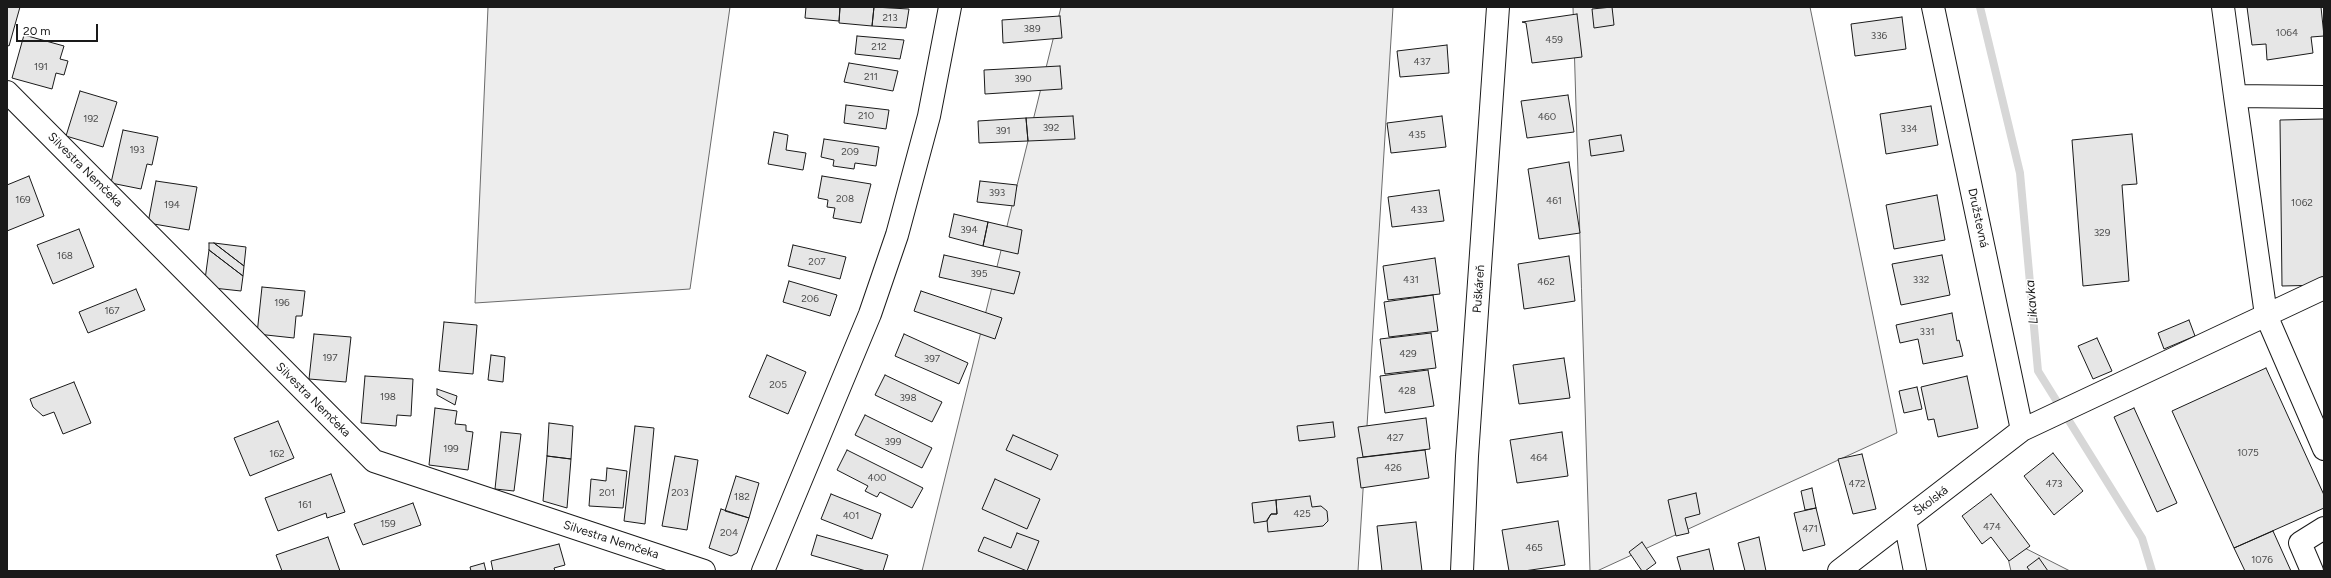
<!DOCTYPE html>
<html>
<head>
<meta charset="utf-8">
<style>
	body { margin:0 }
	#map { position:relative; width:2331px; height:578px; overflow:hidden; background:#fff; font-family:Figtree,sans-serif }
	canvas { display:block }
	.frame { position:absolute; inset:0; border:8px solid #1a1a1a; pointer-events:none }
	.scale { position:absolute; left:16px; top:24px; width:82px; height:18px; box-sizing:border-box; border:2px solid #1a1a1a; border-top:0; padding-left:5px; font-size:12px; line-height:14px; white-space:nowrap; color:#1a1a1a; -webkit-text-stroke:3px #fff; paint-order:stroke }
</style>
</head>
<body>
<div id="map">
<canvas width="2331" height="578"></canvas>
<div class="frame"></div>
<div class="scale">20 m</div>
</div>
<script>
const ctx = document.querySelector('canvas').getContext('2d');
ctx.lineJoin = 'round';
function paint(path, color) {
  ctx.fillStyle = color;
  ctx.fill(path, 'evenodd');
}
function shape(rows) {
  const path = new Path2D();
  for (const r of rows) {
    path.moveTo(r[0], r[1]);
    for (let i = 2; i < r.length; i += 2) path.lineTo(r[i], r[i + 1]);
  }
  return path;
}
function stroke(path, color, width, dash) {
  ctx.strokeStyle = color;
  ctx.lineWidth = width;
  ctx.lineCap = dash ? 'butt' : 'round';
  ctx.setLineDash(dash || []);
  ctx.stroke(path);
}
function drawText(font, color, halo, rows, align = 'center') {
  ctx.font = font + ' Figtree,sans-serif';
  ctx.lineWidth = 3;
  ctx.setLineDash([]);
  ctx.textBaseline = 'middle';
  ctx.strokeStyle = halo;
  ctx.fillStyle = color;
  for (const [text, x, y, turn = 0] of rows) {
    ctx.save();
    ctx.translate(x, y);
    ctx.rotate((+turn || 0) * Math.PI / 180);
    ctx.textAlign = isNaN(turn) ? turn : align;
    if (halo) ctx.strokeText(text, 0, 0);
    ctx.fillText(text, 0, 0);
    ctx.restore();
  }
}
const built = shape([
	[488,7,730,7,690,289,475,303,488,7],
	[1061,7,1393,7,1358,571,922,571,1061,7],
	[1573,7,1810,7,1897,433,1597,571,1590,571,1573,7],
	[2003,537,2070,571,2011,571,2003,537]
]);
paint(built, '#ededed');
stroke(built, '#6a6a6a', 1);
stroke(shape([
	[1980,7,2020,173,2038,371,2142,538,2152,571]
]), '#d7d7d7', 8);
const building = shape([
	[7,7,20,7,9,46,7,45,7,7],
	[806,7,840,7,839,21,805,18,806,7],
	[840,7,874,7,872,26,839,23,840,7],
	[874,7,909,9,906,28,872,26,874,7],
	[1612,7,1614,25,1594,28,1592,9,1612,7],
	[2247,7,2321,7,2324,36,2311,37,2313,53,2267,60,2266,44,2252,45,2247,7],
	[1577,14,1582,57,1532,63,1526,23,1522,22,1577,14],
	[1060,16,1062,38,1003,43,1002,20,1060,16],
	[1902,17,1906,49,1855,56,1851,24,1902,17],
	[24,35,64,46,60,59,68,61,64,75,56,73,52,89,12,78,24,35],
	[857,36,904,40,900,59,855,54,857,36],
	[1447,45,1449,73,1400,77,1397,51,1447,45],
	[849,63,898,71,893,91,844,82,849,63],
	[1060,66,1062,89,985,94,984,70,1060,66],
	[80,91,117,102,103,147,66,136,80,91],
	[1568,95,1574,132,1527,138,1521,101,1568,95],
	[846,105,889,110,886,129,844,123,846,105],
	[1931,106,1938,145,1886,154,1880,114,1931,106],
	[1073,116,1075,139,1028,141,1026,118,1073,116],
	[1442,116,1446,147,1391,153,1387,123,1442,116],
	[1026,118,1028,141,979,143,978,121,1026,118],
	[2324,119,2324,285,2282,286,2280,120,2324,119],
	[123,130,158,137,152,165,147,164,141,189,111,183,123,130],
	[774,132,788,135,786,150,806,153,803,170,768,164,774,132],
	[2132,134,2137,184,2122,185,2129,281,2083,286,2072,140,2132,134],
	[1621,135,1624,151,1591,156,1589,140,1621,135],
	[824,139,879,147,876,166,855,163,854,169,833,166,834,160,821,157,824,139],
	[1569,162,1580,233,1539,239,1528,169,1569,162],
	[29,176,44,216,7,231,7,185,29,176],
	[822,176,871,184,861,223,833,218,835,208,827,207,828,200,818,198,822,176],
	[156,181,197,187,189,230,148,223,156,181],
	[980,181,1017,185,1014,206,977,202,980,181],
	[1439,190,1444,221,1392,227,1388,197,1439,190],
	[1937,195,1945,240,1894,249,1886,205,1937,195],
	[954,214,988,222,983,246,949,237,954,214],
	[988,222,1022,230,1018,254,983,246,988,222],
	[79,229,94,267,53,284,37,245,79,229],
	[209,243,214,243,244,266,243,276,209,250,209,243],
	[214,243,246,247,244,266,214,243],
	[793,245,846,257,840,279,788,266,793,245],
	[209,250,243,276,241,291,204,287,209,250],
	[944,255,1020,272,1014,294,939,277,944,255],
	[1942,255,1950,295,1901,305,1892,264,1942,255],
	[1569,256,1575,301,1524,309,1518,264,1569,256],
	[1435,258,1440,294,1388,300,1383,266,1435,258],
	[789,281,837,295,830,316,783,302,789,281],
	[262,287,305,291,302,316,296,316,294,338,257,334,262,287],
	[136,289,145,310,88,333,79,312,136,289],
	[921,291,1002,318,995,339,914,311,921,291],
	[1433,295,1438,331,1389,337,1384,302,1433,295],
	[1952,313,1957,341,1959,340,1963,356,1923,364,1918,339,1900,343,1896,325,1952,313],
	[2189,320,2195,336,2164,349,2158,333,2189,320],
	[444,322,477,325,473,374,439,371,444,322],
	[1431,333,1436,368,1385,374,1380,339,1431,333],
	[314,334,351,337,346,382,309,379,314,334],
	[904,334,968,363,959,384,895,356,904,334],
	[2097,338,2112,371,2093,379,2078,346,2097,338],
	[491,355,505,357,503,382,488,380,491,355],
	[767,355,806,372,788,414,749,397,767,355],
	[1564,358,1570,398,1519,404,1513,365,1564,358],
	[2266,368,2324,495,2324,508,2234,548,2172,411,2266,368],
	[1428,370,1434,406,1385,413,1380,376,1428,370],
	[885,375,942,402,932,422,875,395,885,375],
	[365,376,413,379,411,416,397,415,396,426,361,423,365,376],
	[1967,376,1978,428,1938,437,1934,419,1928,420,1921,387,1967,376],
	[74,382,91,423,63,434,54,412,43,416,33,407,30,399,74,382],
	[1917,387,1922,409,1904,413,1899,391,1917,387],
	[437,389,457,396,455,405,437,395,437,389],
	[435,408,457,411,455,424,466,425,466,431,473,432,468,470,429,465,435,408],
	[2134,408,2177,503,2157,512,2114,417,2134,408],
	[865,415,932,448,922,468,855,435,865,415],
	[1426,418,1430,449,1363,457,1358,427,1426,418],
	[278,421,294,458,250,476,234,438,278,421],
	[1333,422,1335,437,1299,441,1297,426,1333,422],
	[549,423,573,426,571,459,547,456,549,423],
	[635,426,654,428,645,524,624,521,635,426],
	[501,432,521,434,514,491,495,489,501,432],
	[1562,432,1568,476,1517,483,1510,440,1562,432],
	[1013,435,1058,455,1051,470,1006,450,1013,435],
	[847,450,923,488,912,508,880,492,877,497,865,491,868,486,837,470,847,450],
	[1425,450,1429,478,1361,488,1357,458,1425,450],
	[2053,453,2083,491,2054,515,2024,476,2053,453],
	[1862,454,1876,509,1853,514,1838,459,1862,454],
	[547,456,571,459,567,508,543,501,547,456],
	[675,456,698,460,687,530,662,526,675,456],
	[607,468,627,471,623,508,589,506,591,479,606,481,607,468],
	[331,474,345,512,327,518,326,513,278,531,265,498,331,474],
	[736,476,759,483,749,518,725,511,736,476],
	[995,479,1040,499,1027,529,982,509,995,479],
	[1812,488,1816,508,1805,510,1801,491,1812,488],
	[1696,493,1700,514,1685,518,1689,533,1676,536,1668,500,1696,493],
	[831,494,881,514,872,539,821,519,831,494],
	[1991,494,2030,546,2009,561,1991,537,1982,544,1962,516,1991,494],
	[1310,496,1312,507,1321,506,1327,511,1328,521,1323,526,1268,532,1267,520,1271,514,1277,514,1276,500,1310,496],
	[1276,500,1277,514,1271,514,1267,521,1254,523,1252,503,1276,500],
	[413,503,421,525,363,545,354,524,413,503],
	[1816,508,1825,545,1803,551,1794,513,1816,508],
	[721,509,749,518,737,553,731,556,709,548,721,509],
	[1558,521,1565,565,1524,571,1509,571,1502,530,1558,521],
	[1416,522,1422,571,1382,571,1377,526,1416,522],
	[2273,531,2291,571,2245,571,2234,548,2273,531],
	[1017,533,1039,541,1027,571,978,551,984,537,1011,548,1017,533],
	[817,535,888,555,883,571,866,571,811,555,817,535],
	[328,537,340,571,282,571,276,555,328,537],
	[1759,537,1766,571,1745,571,1738,543,1759,537],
	[1642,542,1656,563,1645,571,1642,571,1629,552,1642,542],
	[559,544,565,565,554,568,555,571,493,571,491,561,559,544],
	[1709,549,1714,571,1681,571,1677,557,1709,549],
	[2039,558,2048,571,2030,571,2027,567,2039,558],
	[484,563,486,571,471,571,470,567,484,563]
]);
paint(building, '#e6e6e6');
stroke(building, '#1a1a1a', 1);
const minor = shape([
	[1933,7,2022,430],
	[2223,7,2235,96],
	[7,92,374,461,704,571],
	[2324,97,2235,96,2266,315,2324,449],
	[1905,521,1915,571],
	[1462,571,1467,456,1498,7],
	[1839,571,2022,430,2324,288],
	[2312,571,2300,543,2324,528]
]);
const major = shape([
	[763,571,870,314,897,235,929,116,950,7]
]);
stroke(minor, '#1a1a1a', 24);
stroke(major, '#1a1a1a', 24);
stroke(minor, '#fff', 22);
stroke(major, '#fff', 22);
drawText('10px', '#4d4d4d', null, [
	["213",890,18],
	["389",1032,29],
	["1064",2287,33],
	["336",1879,36],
	["459",1554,40],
	["212",879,47],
	["437",1422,62],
	["191",41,67],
	["211",871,77],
	["390",1023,79],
	["210",866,116],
	["460",1547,117],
	["192",91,119],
	["392",1051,128],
	["334",1909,129],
	["391",1003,131],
	["435",1417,135],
	["193",137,150],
	["209",850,152],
	["393",997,193],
	["208",845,199],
	["169",23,200],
	["461",1554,201],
	["1062",2302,203],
	["194",172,205],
	["433",1419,210],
	["394",969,230],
	["329",2102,233],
	["168",65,256],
	["207",817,262],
	["395",979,274],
	["431",1411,280],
	["332",1921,280],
	["462",1546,282],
	["206",810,299],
	["196",282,303],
	["167",112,311],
	["331",1927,332],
	["429",1408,354],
	["197",330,358],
	["397",932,359],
	["205",778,385],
	["428",1407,391],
	["198",388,397],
	["398",908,398],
	["427",1395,438],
	["399",893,442],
	["199",451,449],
	["1075",2248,453],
	["162",277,454],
	["464",1539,458],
	["426",1393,468],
	["400",877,478],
	["472",1857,484],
	["473",2054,484],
	["201",607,493],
	["203",680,493],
	["182",742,497],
	["161",305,505],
	["425",1302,514],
	["401",851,516],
	["159",388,524],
	["474",1992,527],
	["471",1810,529],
	["204",729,533],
	["465",1534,548],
	["1076",2262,560]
]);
drawText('12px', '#1a1a1a', '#fff', [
	["Silvestra Nemčeka",85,170,45],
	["Družstevná",1978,218,78],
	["Puškáreň",1479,289,-86],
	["Silvestra Nemčeka",313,400,45],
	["Školská",1931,501,-38],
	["Silvestra Nemčeka",611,540,18]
]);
drawText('italic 13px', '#1a1a1a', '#fff', [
	["Likavka",2032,302,-95]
]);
</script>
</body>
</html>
